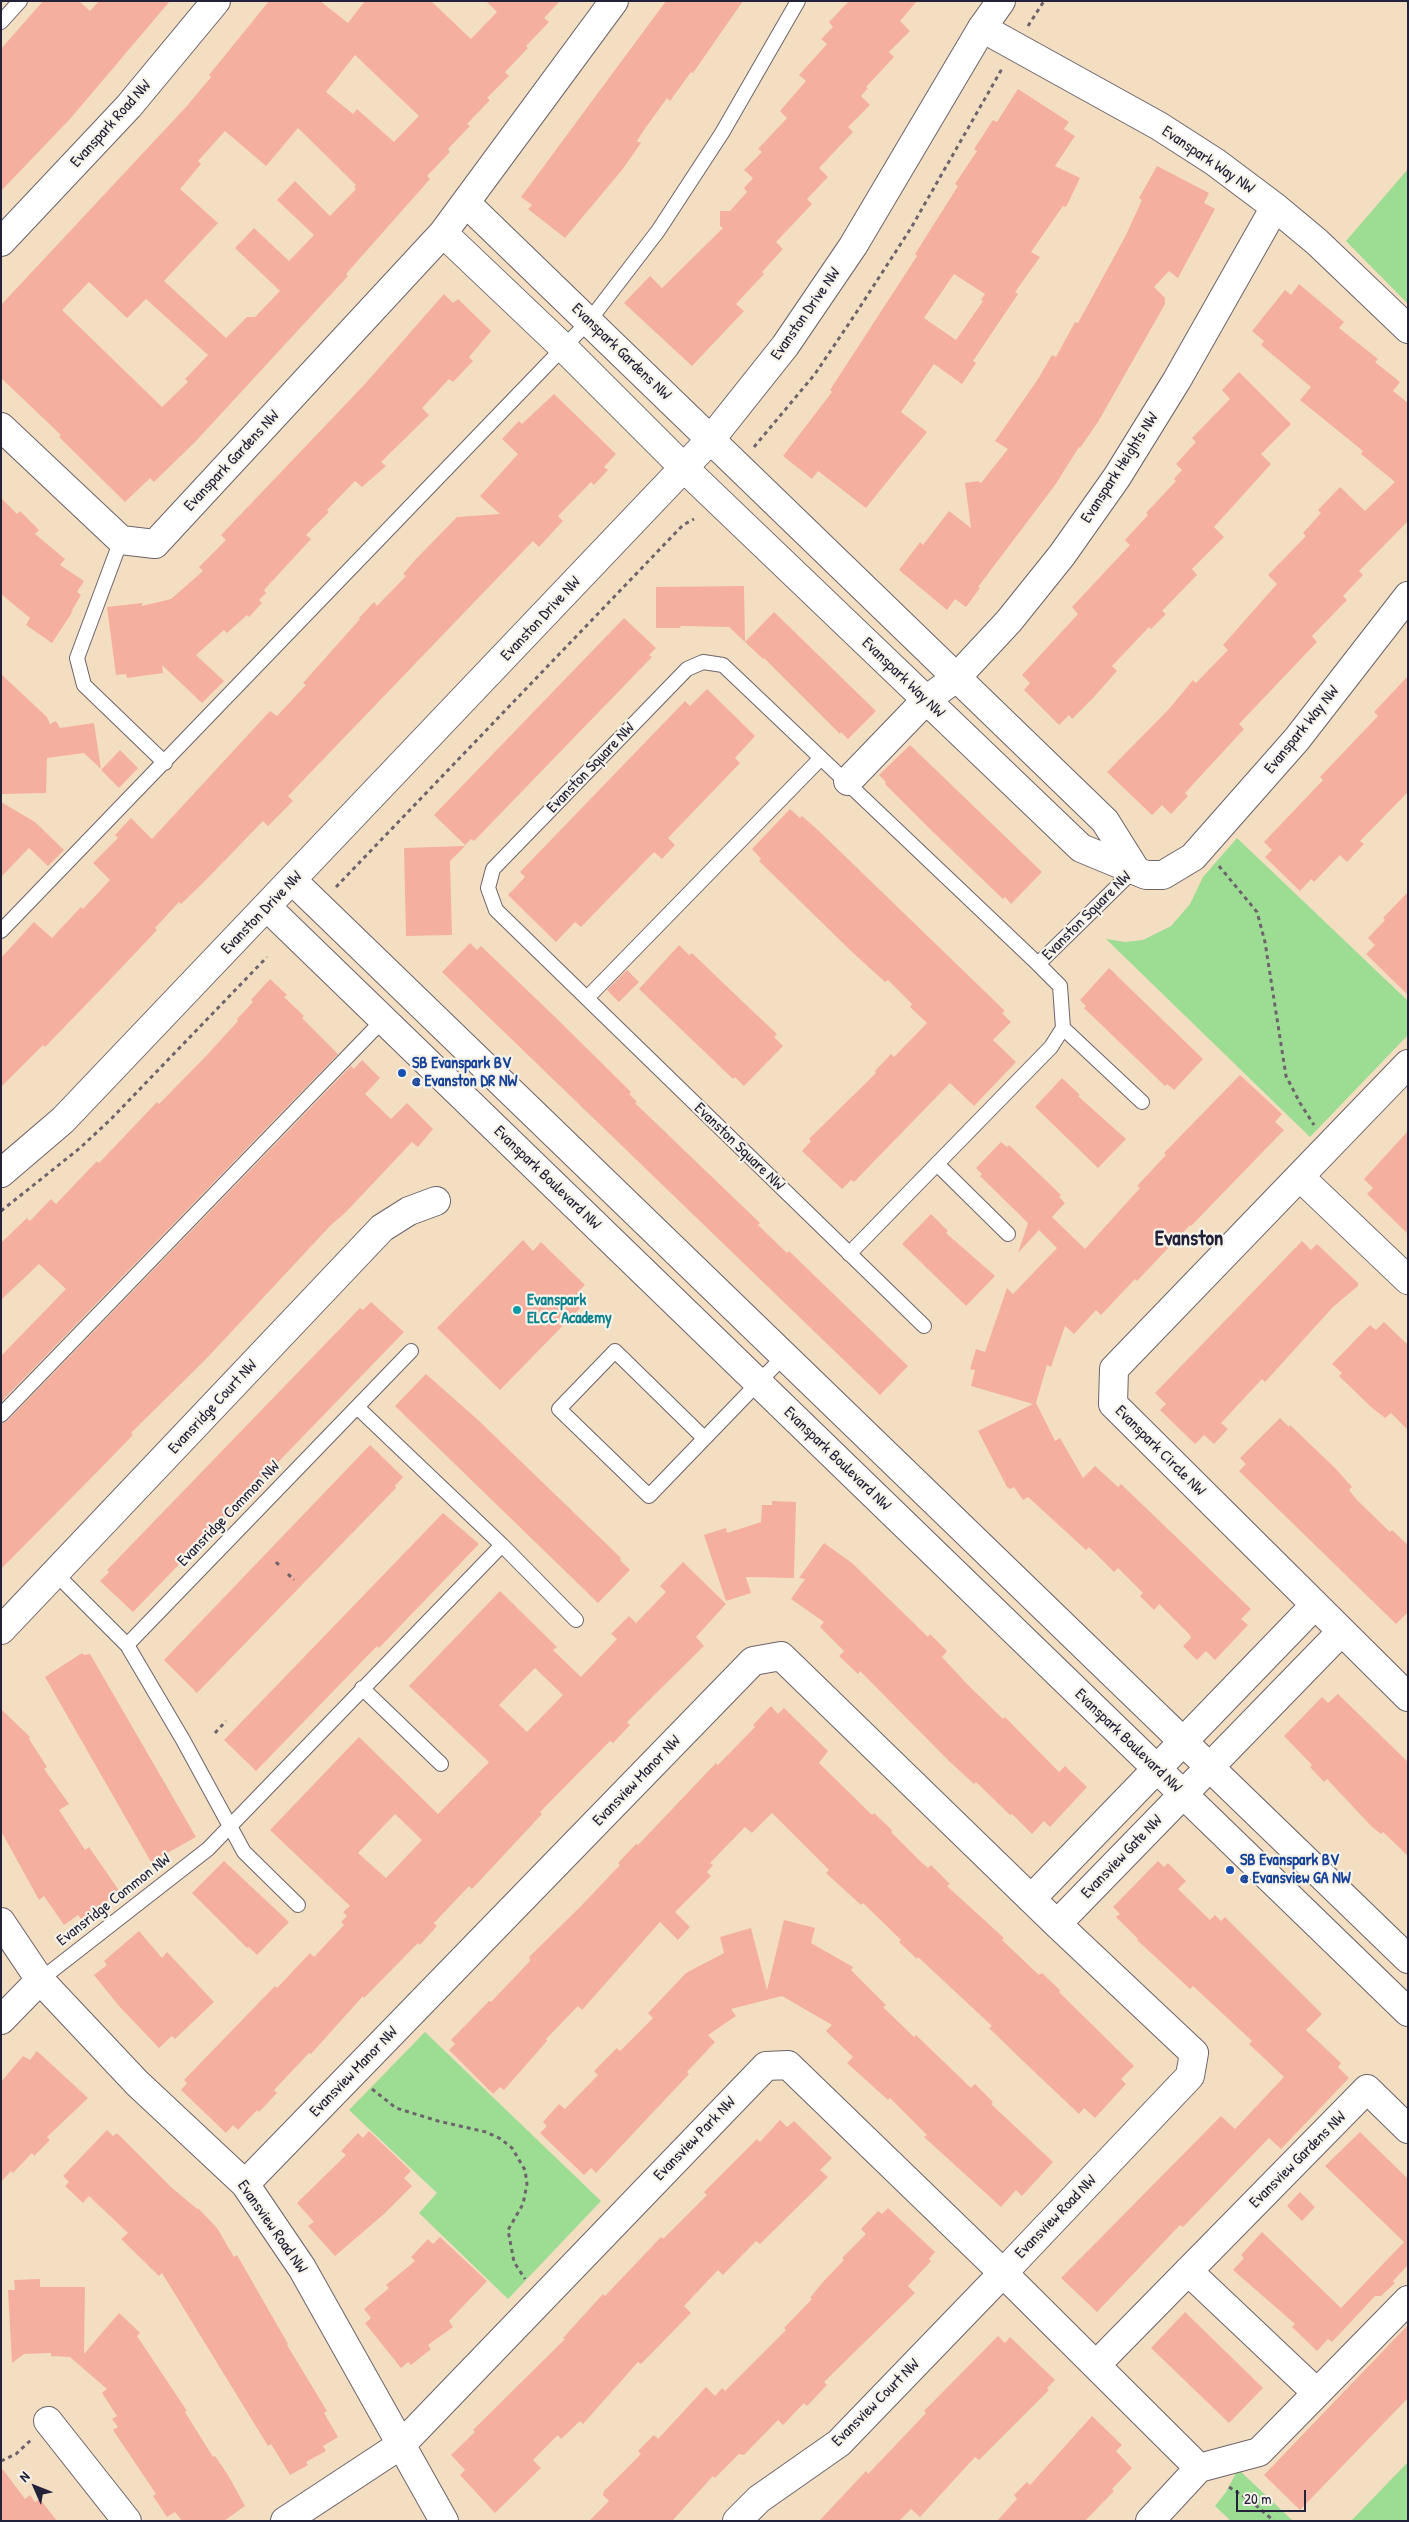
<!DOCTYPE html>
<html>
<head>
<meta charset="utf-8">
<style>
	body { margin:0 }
	#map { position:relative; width:1409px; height:2522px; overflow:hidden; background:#f4dec2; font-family:"Patrick Hand",sans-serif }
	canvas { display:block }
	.frame { position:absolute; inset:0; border:2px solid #22223b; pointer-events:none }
	.north { position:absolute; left:10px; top:2462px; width:50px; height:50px; -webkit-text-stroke:4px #f7f3e8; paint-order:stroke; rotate:314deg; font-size:14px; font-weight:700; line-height:20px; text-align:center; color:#22223b }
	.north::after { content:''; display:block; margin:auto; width:18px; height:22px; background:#22223b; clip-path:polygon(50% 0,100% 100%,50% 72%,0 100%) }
	.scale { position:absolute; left:1236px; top:2490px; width:70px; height:22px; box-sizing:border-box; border:2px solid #22223b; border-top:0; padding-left:6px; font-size:15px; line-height:18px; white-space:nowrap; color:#22223b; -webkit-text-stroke:4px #f7f3e8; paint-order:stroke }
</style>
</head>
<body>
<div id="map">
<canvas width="1409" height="2522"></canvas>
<div class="frame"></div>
<div class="north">N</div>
<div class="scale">20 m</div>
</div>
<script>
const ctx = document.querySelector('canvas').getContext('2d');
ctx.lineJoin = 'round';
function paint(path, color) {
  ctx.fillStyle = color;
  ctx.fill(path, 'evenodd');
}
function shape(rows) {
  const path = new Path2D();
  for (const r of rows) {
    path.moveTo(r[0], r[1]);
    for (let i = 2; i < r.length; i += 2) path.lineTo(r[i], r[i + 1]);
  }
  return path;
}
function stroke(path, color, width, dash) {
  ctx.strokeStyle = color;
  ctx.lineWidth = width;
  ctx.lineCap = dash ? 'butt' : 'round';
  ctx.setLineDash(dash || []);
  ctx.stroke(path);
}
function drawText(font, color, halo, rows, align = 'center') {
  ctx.font = font + ' "Patrick Hand",sans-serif';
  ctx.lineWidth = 4.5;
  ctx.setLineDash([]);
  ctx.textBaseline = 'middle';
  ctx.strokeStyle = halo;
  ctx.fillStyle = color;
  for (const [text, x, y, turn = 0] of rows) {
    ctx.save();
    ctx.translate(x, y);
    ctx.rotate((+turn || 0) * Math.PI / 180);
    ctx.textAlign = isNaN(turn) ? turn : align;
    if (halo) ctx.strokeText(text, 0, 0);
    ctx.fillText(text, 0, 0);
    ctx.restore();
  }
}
paint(shape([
	[1408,169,1408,304,1346,241],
	[1237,838,1408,1001,1408,1035,1310,1137,1106,939,1125,942,1143,940,1171,926,1190,904,1203,877],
	[425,2032,601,2201,508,2299,419,2213,437,2193,349,2110],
	[1408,2462,1408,2521,1351,2521],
	[1238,2469,1293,2521,1231,2521,1215,2506,1226,2492]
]), '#9cdd93');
paint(shape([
	[43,1,79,1,90,11,99,1,170,1,70,119,1,191,1,49],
	[269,1,320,1,348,23,365,1,431,1,471,39,497,12,486,1,560,1,544,18,549,22,526,46,528,48,505,72,509,76,487,98,490,100,467,124,470,126,448,149,450,152,427,176,430,179,346,274,348,276,196,441,154,482,150,478,125,502,59,437,61,435,1,378,1,305,186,107,211,77,209,75],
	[355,55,419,116,394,142,357,109,353,114,326,92],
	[298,128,356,185,354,187,356,189,330,216,295,181,277,200,314,235,289,261,254,228,235,248,280,291,255,317,247,317,226,338,164,281,218,223,180,189,201,164,198,161,225,131,266,166],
	[89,282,127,318,146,299,208,355,185,379,188,382,162,407,62,310],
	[666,1,743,1,693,73,691,72,670,101,667,98,644,130,637,141,641,143,622,170,565,238,528,209,532,205,521,197],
	[849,1,917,1,900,21,910,31,889,52,894,57,866,87,868,88,861,96,870,105,848,127,853,132,819,168,828,177,807,199,812,204,776,242,783,249,762,272,764,274,736,304,744,311,692,366,624,303,650,276,662,288,723,228,720,226,720,211,730,211,747,192,744,188,753,178,744,170,762,152,758,149,787,118,780,111,806,81,799,75,827,44,821,39,833,27,829,22],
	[1018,89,1069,122,1064,129,1075,136,1055,166,1080,178,1066,207,1063,206,1031,252,1040,257,1015,292,1018,294,973,361,976,363,962,384,934,364,901,412,927,432,866,508,818,471,812,479,783,456,832,392,830,390,917,256,915,254,958,186,955,184,977,151,974,149,993,120,997,122],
	[954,274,985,294,981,300,983,301,956,340,924,318],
	[1157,166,1209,193,1204,203,1215,209,1178,278,1169,271,1154,287,1165,298,1165,304,1098,422,1080,448,1079,447,1055,485,978,587,980,588,966,607,955,599,947,610,899,570,920,542,923,545,949,511,971,528,965,483,978,481,981,483,1008,449,995,441,1038,379,1052,355,1056,357,1075,322,1078,323,1125,237,1142,200,1139,198],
	[1299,284,1344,322,1339,328,1378,359,1375,362,1400,382,1393,391,1408,403,1408,521,1359,571,1363,575,1343,596,1347,600,1312,636,1317,642,1239,724,1244,729,1185,793,1188,796,1171,814,1162,805,1152,815,1107,772,1169,709,1193,680,1196,683,1228,650,1223,645,1277,584,1268,575,1306,536,1303,533,1321,513,1318,510,1340,487,1365,511,1395,482,1361,454,1363,451,1300,400,1311,387,1261,345,1264,341,1252,331,1285,290,1291,295],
	[444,294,453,303,458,299,491,331,469,357,473,361,453,382,449,379,422,408,429,415,381,462,386,466,362,487,355,481,327,510,329,512,306,535,311,539,264,590,266,593,259,600,262,603,249,617,247,615,227,633,224,630,196,655,224,681,202,703,162,665,163,673,127,678,126,674,116,675,107,607,142,603,142,606,171,599,203,571,199,567,226,540,221,535,364,385],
	[1239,372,1291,424,1261,454,1271,464,1214,527,1224,537,1192,569,1197,575,1162,611,1166,614,1151,629,1149,627,1112,666,1117,671,1093,698,1072,719,1069,715,1059,725,1024,690,1030,683,1022,675,1078,614,1072,607,1130,545,1125,540,1148,515,1146,513,1176,481,1174,479,1182,470,1176,464,1196,442,1192,438,1230,399,1222,390],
	[554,394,616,454,604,467,608,470,594,485,591,482,558,516,563,521,539,547,533,541,288,796,293,801,268,826,263,821,204,882,181,904,179,902,155,928,157,930,105,985,45,1047,43,1045,1,1087,1,958,34,922,52,938,81,907,83,909,110,880,93,863,118,838,115,835,131,818,152,839,270,711,277,716,306,685,303,683,360,619,359,618,374,602,377,606,406,576,403,574,415,560,457,517,500,514,480,496,518,454,502,439,519,421,522,424],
	[1,498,17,514,20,511,39,530,35,534,65,559,60,565,84,581,77,592,81,595,71,612,73,611,52,643,26,625,30,618,1,594],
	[744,586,745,642,774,612,876,711,848,739,841,732,840,734,764,658,763,659,729,627,681,626,680,628,656,628,656,587],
	[624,618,656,648,649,655,652,657,474,841,471,839,465,845,434,815],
	[1,674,47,717,50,724,56,721,60,728,94,723,101,769,84,753,47,758,46,793,1,794],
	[1408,676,1408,792,1360,841,1364,844,1347,862,1340,855,1314,882,1311,879,1300,891,1265,857,1272,850,1264,842,1323,780,1320,777,1378,716,1374,712],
	[707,689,755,736,735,758,740,763,668,838,675,845,662,859,654,852,581,927,575,922,556,942,508,895,525,877,520,872,685,701,690,706],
	[910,745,1042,872,1011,904,1005,897,1003,899,933,832,885,784,886,782,879,775],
	[120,750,138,768,119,788,101,770],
	[1,802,35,822,64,850,48,866,29,848,1,877],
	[790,809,800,818,802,816,820,832,1005,1011,1002,1013,1011,1022,993,1040,1016,1062,974,1106,950,1083,854,1182,851,1180,842,1189,802,1151,811,1141,809,1139,876,1073,875,1071,891,1054,894,1057,927,1023,910,1007,912,1004,888,980,885,982,851,951,759,861,761,859,752,849],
	[465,846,450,861,452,935,406,936,404,848],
	[1408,892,1408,995,1366,954,1375,945,1368,938,1385,920,1383,918],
	[470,943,477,950,481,946,552,1014,631,1092,629,1094,637,1102,635,1103,760,1223,758,1225,787,1253,789,1251,908,1366,880,1395,442,972],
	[679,945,689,955,692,953,743,1002,777,1034,774,1037,783,1046,744,1086,735,1077,733,1079,639,989],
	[1109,968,1203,1059,1174,1090,1167,1084,1165,1086,1084,1008,1086,1006,1080,1000],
	[627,970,639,982,619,1002,607,990],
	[270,979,287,995,284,997,304,1016,302,1018,338,1054,1,1402,1,1356,66,1289,39,1264,1,1300,1,1243,27,1218,30,1221,51,1199,56,1204,97,1161,99,1163,157,1102,159,1104,207,1055,238,1021,237,1019,253,1002,251,1000],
	[362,1060,380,1078,365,1094,391,1119,407,1103,433,1129,418,1147,412,1142,346,1212,330,1226,207,1358,131,1433,133,1435,101,1468,1,1569,1,1424,7,1421,351,1066,354,1069],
	[1240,1075,1282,1114,1275,1122,1284,1130,1191,1226,1190,1225,1137,1281,1135,1279,1101,1315,1096,1310,1074,1334,1065,1326,1051,1367,1047,1365,1036,1403,1055,1441,1060,1438,1083,1478,1095,1466,1118,1487,1121,1484,1251,1609,1241,1619,1248,1625,1215,1660,1206,1651,1197,1660,1183,1646,1191,1638,1190,1635,1159,1604,1154,1610,1140,1596,1143,1593,1118,1568,1114,1572,1089,1547,1086,1550,1028,1497,1023,1500,1014,1487,1010,1489,1007,1487,978,1431,1033,1404,971,1386,975,1370,970,1369,976,1349,985,1352,1007,1288,1013,1294,1057,1248,1039,1230,1018,1253,1028,1223,980,1176,982,1174,976,1168,1001,1142,1007,1147,1009,1145,1061,1195,1059,1197,1065,1203,1052,1217,1085,1249,1140,1188,1137,1186,1166,1155,1164,1153],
	[1062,1078,1080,1095,1078,1096,1126,1139,1098,1168,1035,1107],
	[1408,1131,1408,1234,1367,1194,1373,1188,1364,1179],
	[931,1214,948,1231,946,1233,995,1276,966,1306,902,1244],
	[523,1240,533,1251,541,1242,585,1285,577,1293,586,1302,500,1390,437,1328],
	[1302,1241,1311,1250,1317,1244,1358,1283,1358,1286,1333,1307,1265,1382,1262,1379,1221,1423,1228,1429,1214,1444,1204,1435,1195,1444,1160,1410,1166,1404,1155,1393],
	[371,1302,404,1332,133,1612,100,1581,109,1572,107,1570,360,1308,363,1310],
	[1384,1322,1408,1345,1408,1430,1391,1413,1385,1418,1371,1407,1339,1376,1342,1373,1332,1364,1370,1325,1376,1330],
	[426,1374,478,1420,621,1558,620,1560,630,1570,598,1603,395,1406],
	[1280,1418,1289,1427,1290,1425,1336,1469,1352,1487,1349,1490,1357,1500,1390,1532,1392,1530,1408,1545,1408,1612,1396,1624,1239,1471,1246,1464,1240,1458],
	[370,1445,403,1477,395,1486,396,1488,197,1693,164,1660],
	[772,1501,796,1502,794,1578,746,1577,751,1593,726,1601,704,1535,726,1528,727,1533,761,1522,762,1505,772,1505],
	[443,1513,479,1544,379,1648,377,1646,256,1771,224,1740],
	[824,1543,852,1563,928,1637,930,1634,947,1651,942,1657,967,1684,1003,1719,1005,1717,1059,1772,1065,1766,1087,1787,1050,1827,1044,1821,1032,1834,1012,1814,1010,1815,976,1782,974,1784,950,1762,860,1671,858,1674,839,1656,844,1651,820,1627,824,1622,791,1599,805,1579,799,1578],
	[683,1562,726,1604,696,1637,704,1646,627,1722,630,1725,613,1743,610,1741,540,1812,542,1814,472,1889,469,1886,434,1923,437,1926,420,1945,418,1943,364,1998,363,1996,311,2054,309,2053,274,2090,277,2093,259,2112,257,2110,238,2130,233,2125,226,2133,181,2090,187,2083,184,2080,275,1986,277,1988,310,1953,314,1957,344,1925,341,1922,347,1916,343,1912,350,1906,270,1830,359,1737,438,1814,489,1762,409,1686,500,1591,557,1647,553,1650,581,1677,617,1639,611,1634,629,1616,636,1623,666,1592,660,1586],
	[535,1668,563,1695,527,1732,499,1705],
	[395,1814,422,1840,386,1878,358,1853],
	[82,1653,84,1655,90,1654,196,1837,151,1862,45,1677],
	[1338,1694,1408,1762,1408,1856,1383,1832,1381,1834,1372,1827,1327,1779,1324,1782,1310,1767,1312,1765,1284,1736,1322,1697,1328,1703],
	[771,1706,778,1714,784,1708,828,1751,819,1763,872,1815,874,1813,892,1830,891,1832,922,1863,928,1868,931,1865,950,1884,947,1886,1004,1938,1002,1940,1039,1975,1042,1973,1060,1990,1059,1992,1134,2066,1121,2079,1126,2084,1095,2118,1084,2108,1079,2114,1023,2061,989,2028,992,2026,918,1957,917,1959,899,1942,901,1940,863,1903,861,1905,826,1873,829,1870,772,1813,752,1833,745,1827,710,1863,713,1865,707,1872,711,1876,675,1912,690,1927,678,1940,660,1922,582,2010,578,2006,546,2039,547,2041,504,2090,500,2087,493,2094,449,2050,455,2044,451,2040,489,2001,491,2002,530,1961,529,1957,580,1907,620,1865,618,1863,636,1844,638,1845,716,1763,718,1765,755,1727,753,1725],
	[1,1709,30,1737,29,1739,47,1767,44,1769,69,1804,59,1810,85,1850,89,1847,120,1892,81,1919,78,1915,64,1925,44,1896,39,1900,1,1831],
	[224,1861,289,1922,257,1955,249,1947,247,1948,192,1893],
	[1158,1861,1164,1867,1168,1863,1186,1881,1178,1889,1210,1920,1215,1915,1221,1921,1225,1917,1322,2014,1306,2030,1341,2063,1338,2067,1349,2078,1281,2149,1269,2138,1265,2142,1183,2227,1180,2225,1097,2312,1061,2278,1221,2116,1235,2129,1284,2077,1249,2044,1252,2041,1193,1986,1190,1989,1137,1940,1138,1939,1116,1917,1120,1914,1113,1907],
	[784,1920,815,1928,811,1943,853,1967,851,1970,886,2005,883,2007,914,2037,916,2035,971,2088,975,2084,993,2102,991,2104,1053,2162,1022,2196,1016,2190,1001,2207,924,2137,927,2135,890,2098,888,2100,847,2063,853,2057,826,2031,832,2025,782,1996,731,2009,736,2016,708,2035,715,2042,687,2072,689,2074,596,2173,591,2168,584,2175,540,2133,547,2126,543,2122,559,2104,565,2109,598,2075,594,2071,617,2048,620,2051,653,2018,648,2013,686,1973,724,1953,720,1937,751,1928,767,1990],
	[139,1931,162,1958,167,1952,214,2002,175,2039,172,2036,159,2048,119,2006,94,1975,107,1965,104,1961],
	[37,2051,88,2098,47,2137,50,2140,34,2156,32,2153,13,2173,11,2171,1,2182,1,2082,23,2056,30,2060],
	[780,2120,787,2127,794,2121,832,2158,820,2170,828,2177,760,2244,756,2241,723,2275,718,2270,684,2306,691,2313,641,2364,638,2362,583,2424,580,2421,561,2439,558,2435,533,2460,541,2468,495,2513,460,2475,465,2470,451,2455,475,2432,473,2430,565,2339,563,2338,603,2294,605,2296,661,2237,663,2239,707,2195,704,2192,757,2139,760,2142],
	[107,2130,113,2136,117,2133,171,2187,197,2209,198,2208,217,2228,234,2257,237,2255,288,2344,287,2345,327,2411,324,2413,338,2437,323,2446,326,2451,306,2462,308,2465,290,2475,271,2444,268,2446,162,2273,159,2276,121,2239,128,2233,89,2196,83,2203,65,2186,69,2182,63,2176],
	[369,2131,411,2171,404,2178,412,2186,384,2214,335,2256,308,2226,314,2222,297,2203,346,2155,341,2151,358,2133,363,2138],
	[1360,2132,1408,2179,1408,2265,1393,2281,1395,2283,1381,2296,1375,2296,1332,2342,1328,2339,1317,2351,1292,2327,1295,2324,1233,2270,1244,2258,1241,2255,1262,2232,1341,2308,1404,2242,1325,2166],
	[1300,2192,1315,2207,1302,2221,1287,2206],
	[888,2208,935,2252,929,2259,931,2261,908,2286,915,2293,824,2382,827,2385,807,2406,804,2403,783,2425,778,2420,744,2455,739,2454,715,2478,713,2476,672,2521,589,2521,609,2501,603,2495,604,2491,641,2454,638,2451,654,2435,658,2439,706,2387,715,2396,722,2388,725,2391,786,2330,784,2328,812,2299,810,2298,822,2283,844,2260,842,2258,866,2234,861,2229,878,2211,882,2214],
	[440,2237,487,2281,449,2321,453,2327,428,2345,431,2349,411,2365,408,2362,401,2368,365,2323,371,2318,364,2309,389,2288,386,2285,415,2261,411,2257,428,2239,433,2244],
	[40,2279,40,2287,85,2287,84,2354,119,2313,133,2326,140,2333,137,2336,187,2411,185,2412,213,2457,215,2456,228,2475,245,2506,224,2521,182,2521,175,2512,167,2517,153,2496,156,2494,113,2430,118,2427,112,2419,117,2416,102,2393,107,2389,70,2357,51,2356,51,2353,24,2354,12,2363,8,2290,15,2290,14,2280],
	[1185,2312,1263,2388,1229,2423,1151,2348],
	[1408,2325,1408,2398,1300,2510,1264,2475],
	[998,2336,1005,2343,1010,2337,1055,2380,1047,2388,1049,2390,979,2460,975,2457,920,2517,911,2509,899,2521,819,2521,866,2471,868,2474,926,2413,924,2411],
	[1092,2416,1122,2445,1116,2451,1132,2468,1112,2489,1114,2491,1085,2521,997,2521,1017,2499,1014,2495,1027,2482,1030,2485],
	[1,2467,25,2499,30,2495,35,2502,40,2499,57,2521,1,2521]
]), '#f5af9e');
const service = shape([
	[1,22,20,1],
	[121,540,77,658,84,685,165,763],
	[1,931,589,321,658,231,722,133,798,1],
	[587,998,821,758],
	[1063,1028,1142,1102],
	[937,1164,1008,1234],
	[849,1254,1051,1047,1063,1028,1060,986,1038,964,1135,869],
	[924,1326,496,910,488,888,493,869,687,669,703,662,723,665,1038,964],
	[357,1407,502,1545,576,1620],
	[1,1415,383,1020],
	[704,1438,615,1351,559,1409,649,1496,784,1356],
	[55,1573,127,1645,183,1740,244,1852,298,1905],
	[127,1645,411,1351],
	[362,1688,441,1764],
	[40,1980,208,1849,502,1545]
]);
const minor = shape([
	[982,28,1159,126,1215,162,1275,207,1317,242,1408,329],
	[466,203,1105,821,1135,869],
	[443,233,564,348,684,468,1081,848,1146,875,1163,875,1193,857,1297,739,1408,596],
	[1,242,129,106,216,1],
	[1,427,121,540,155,544,443,233,614,1],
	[848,781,926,700,956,678,1009,621,1062,555,1117,477,1177,380,1275,207],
	[1408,1064,1114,1369,1113,1404,1408,1697],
	[1300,1177,1408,1280],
	[1,1630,382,1228,409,1211,436,1201],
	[1031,1899,1314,1606],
	[1,1922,40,1980,137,2083,245,2184,302,2268,444,2521],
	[1057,1924,1341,1632],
	[1,2020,40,1980],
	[245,2184,753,1661,781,1656,1057,1924,1194,2053,1190,2076,1003,2273,1199,2468,1150,2521],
	[1188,2271,1317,2393],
	[1096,2365,1367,2089,1408,2129],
	[48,2421,127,2521],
	[1199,2468,1259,2452,1408,2300],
	[285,2521,402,2444,766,2066,788,2065,1003,2273,839,2443,759,2499,737,2521]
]);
const tertiary = shape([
	[293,881,1408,1959],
	[267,907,1408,2012],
	[1,1173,63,1120,711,439,785,346,853,246,982,28,1001,1]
]);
stroke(service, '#6c646a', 16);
stroke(minor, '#6c646a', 30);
stroke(tertiary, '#6c646a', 30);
stroke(shape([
	[1028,26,1044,1],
	[754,447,815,374,856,313,911,228,1003,67],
	[1219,866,1257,912,1265,942,1286,1076,1300,1103,1314,1125],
	[336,887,683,525,694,519],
	[1,1211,80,1148,112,1118,267,957],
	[276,1562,281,1567],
	[288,1574,294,1580],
	[215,1733,226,1721],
	[372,2089,396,2108,438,2121,486,2132,501,2139,512,2148,525,2170,527,2184,523,2204,508,2230,514,2262,525,2279],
	[1,2461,16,2454,31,2440],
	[1229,2487,1251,2501,1274,2521]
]), '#6c646a', 3, [4, 4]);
stroke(service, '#fff', 14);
stroke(minor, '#fff', 28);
stroke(tertiary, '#fff', 28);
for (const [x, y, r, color] of [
	[402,1073,5,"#1a4fb4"],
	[517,1310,5,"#0f9aa8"],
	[1230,1870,5,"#1a4fb4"]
]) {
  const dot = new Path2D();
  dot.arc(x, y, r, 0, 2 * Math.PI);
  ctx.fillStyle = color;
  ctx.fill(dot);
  stroke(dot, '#f7f3e8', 2);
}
drawText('16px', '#22223b', '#f7f3e8', [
	["Evanspark Road NW",111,124,-48],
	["Evanspark Way NW",1208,160,34],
	["Evanston Drive NW",806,314,-55],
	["Evanspark Gardens NW",621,352,44],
	["Evanspark Gardens NW",232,461,-47],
	["Evanspark Heights NW",1120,468,-57],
	["Evanston Drive NW",541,619,-47],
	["Evanspark Way NW",903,678,44],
	["Evanspark Way NW",1302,730,-51],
	["Evanston Square NW",591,768,-46],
	["Evanston Drive NW",262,913,-46],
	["Evanston Square NW",1087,916,-45],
	["Evanston Square NW",739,1147,44],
	["Evanspark Boulevard NW",547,1178,44],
	["Evansridge Court NW",213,1407,-47],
	["Evanspark Circle NW",1160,1451,45],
	["Evanspark Boulevard NW",837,1459,44],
	["Evansridge Common NW",229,1514,-46],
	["Evanspark Boulevard NW",1128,1741,44],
	["Evansview Manor NW",637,1781,-46],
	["Evansview Gate NW",1122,1857,-46],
	["Evansridge Common NW",114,1900,-38],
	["Evansview Manor NW",354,2072,-46],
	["Evansview Park NW",695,2139,-46],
	["Evansview Gardens NW",1298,2160,-45],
	["Evansview Road NW",1056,2217,-46],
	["Evansview Road NW",272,2227,55],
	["Evansview Court NW",876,2403,-45]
]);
drawText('bold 16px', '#164399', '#f7f3e8', [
	["SB Evanspark BV",412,1064],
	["@ Evanston DR NW",412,1082],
	["SB Evanspark BV",1240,1861],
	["@ Evansview GA NW",1240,1879]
], 'left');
drawText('bold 16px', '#0d838f', '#f7f3e8', [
	["Evanspark",527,1301],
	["ELCC Academy",527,1319]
], 'left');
drawText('bold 21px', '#22223b', '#f7f3e8', [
	["Evanston",1189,1239]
]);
</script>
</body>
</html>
